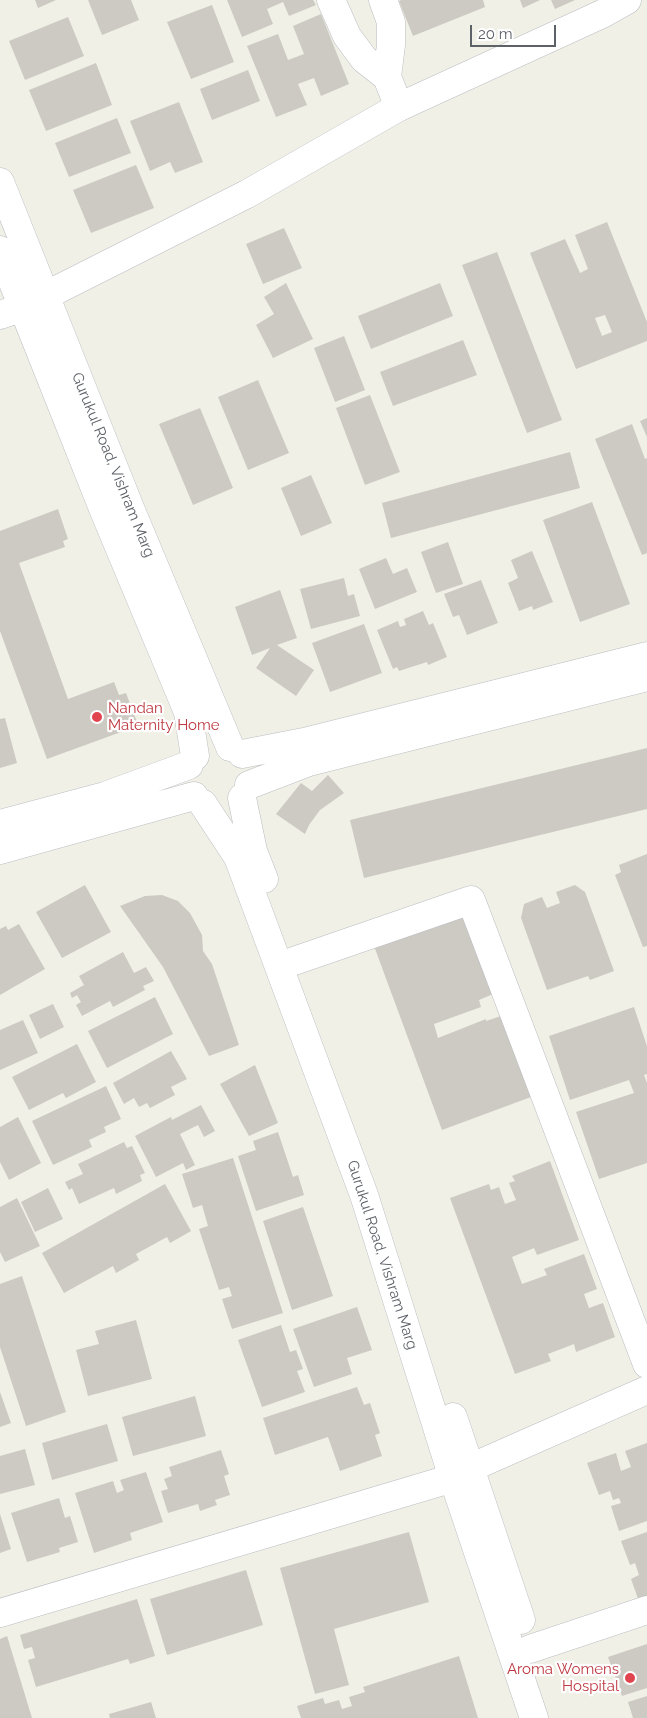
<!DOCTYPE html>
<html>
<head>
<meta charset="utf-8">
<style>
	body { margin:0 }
	#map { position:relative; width:647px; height:1718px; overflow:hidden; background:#f1f0e6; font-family:Raleway,sans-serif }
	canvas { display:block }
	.scale { position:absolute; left:470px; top:25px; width:86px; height:22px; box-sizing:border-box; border:2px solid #5d6168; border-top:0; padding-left:6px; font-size:15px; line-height:18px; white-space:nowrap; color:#5d6168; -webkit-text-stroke:4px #fff; paint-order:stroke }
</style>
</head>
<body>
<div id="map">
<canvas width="647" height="1718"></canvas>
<div class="scale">20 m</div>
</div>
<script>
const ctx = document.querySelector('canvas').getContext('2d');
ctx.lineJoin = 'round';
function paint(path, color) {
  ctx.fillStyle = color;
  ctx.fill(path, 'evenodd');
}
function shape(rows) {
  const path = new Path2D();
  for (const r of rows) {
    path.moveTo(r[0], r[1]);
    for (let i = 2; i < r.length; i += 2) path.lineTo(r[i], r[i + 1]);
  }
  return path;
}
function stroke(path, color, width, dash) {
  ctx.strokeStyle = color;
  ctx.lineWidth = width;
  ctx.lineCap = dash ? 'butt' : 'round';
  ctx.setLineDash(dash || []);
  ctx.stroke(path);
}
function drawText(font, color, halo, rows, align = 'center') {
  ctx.font = font + ' Raleway,sans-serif';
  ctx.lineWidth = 4.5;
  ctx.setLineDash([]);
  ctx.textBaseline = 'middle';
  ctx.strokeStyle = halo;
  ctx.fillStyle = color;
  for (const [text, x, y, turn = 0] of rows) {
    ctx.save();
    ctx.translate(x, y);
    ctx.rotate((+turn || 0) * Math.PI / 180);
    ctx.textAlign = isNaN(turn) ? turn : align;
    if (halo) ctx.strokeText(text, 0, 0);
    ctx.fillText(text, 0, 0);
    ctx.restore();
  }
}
paint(shape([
	[35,0,56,0,38,8],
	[88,0,131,0,139,20,102,35],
	[227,0,313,0,316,5,289,16,283,2,267,9,273,24,242,37],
	[401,0,483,0,485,7,413,36,399,1],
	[520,0,540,0,523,8],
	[551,0,575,0,555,9],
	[212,5,234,62,191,79,167,22],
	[321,14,349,84,321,96,314,78,298,84,307,105,276,117,247,46,278,34,288,60,304,54,293,26],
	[68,17,84,56,25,80,9,41],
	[96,63,112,105,46,131,29,90],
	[248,70,260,101,212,120,200,89],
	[179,102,203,162,175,173,170,162,150,171,130,121],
	[117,118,131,153,69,177,55,143],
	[136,165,154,208,91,233,73,190],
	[607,222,647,322,647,341,576,369,530,253,565,239,580,273,588,269,575,235],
	[605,315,612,332,602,336,595,318],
	[284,228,302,268,263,284,246,244],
	[497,252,562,420,527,433,462,265],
	[286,283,313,339,273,358,256,325,274,314,264,297],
	[440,283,453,316,371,349,358,316],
	[344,336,365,390,335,402,314,348],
	[463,340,477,375,393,406,380,372],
	[258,380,289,453,248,470,218,397],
	[370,395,400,472,365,485,336,408],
	[200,408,233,488,193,505,159,424],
	[647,418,647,437,640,421],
	[632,424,645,459,647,458,647,553,642,555,595,439],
	[570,452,580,488,391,538,382,503],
	[311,475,332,523,301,536,281,488],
	[592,502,630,604,580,622,543,520],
	[58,509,68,539,63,541,65,547,19,563,68,699,114,682,119,695,126,693,137,722,130,724,132,728,47,759,0,631,0,531],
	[448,542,463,584,436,593,421,552],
	[532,551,553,602,533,610,532,606,519,611,508,583,518,578,511,560],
	[386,558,393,574,407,568,417,592,375,609,359,569],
	[344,578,348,596,354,594,360,616,311,629,300,589],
	[481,580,498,623,467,635,459,615,453,617,444,594],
	[280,590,297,638,277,645,314,670,296,696,256,668,270,648,252,655,235,607],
	[423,611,429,625,433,623,447,657,428,665,427,662,399,671,397,667,393,669,377,630,398,621,400,627,406,625,404,619],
	[364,624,382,673,330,692,312,643],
	[5,718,17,763,0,768,0,719],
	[647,748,647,809,364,878,350,820],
	[328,775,344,793,320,810,309,825,305,834,276,814,301,783,312,791],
	[647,854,647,946,643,947,615,875,621,872,619,865],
	[85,885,111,932,62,958,36,912],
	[575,885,585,892,614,971,590,980,588,976,547,990,521,918,524,904,542,897,547,908,560,903,556,892],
	[162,895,178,901,190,913,202,935,203,951,212,964,239,1045,209,1056,163,967,120,906,145,896],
	[463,912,493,994,479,1000,481,1007,434,1024,438,1038,486,1019,486,1021,501,1016,531,1097,442,1130,374,946],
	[19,924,45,969,0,995,0,929,6,926,8,930],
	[123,952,134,973,146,967,154,981,143,986,145,990,113,1007,110,1001,82,1016,76,1005,81,1002,77,995,72,998,70,993,84,985,79,976],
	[155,997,173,1034,107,1068,88,1031],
	[53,1004,64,1027,40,1039,29,1015],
	[634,1007,647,1046,647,1074,644,1075,647,1083,647,1163,599,1179,576,1112,634,1093,629,1080,570,1100,549,1036],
	[23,1020,38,1053,0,1070,0,1030],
	[77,1044,96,1082,66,1098,63,1093,29,1110,12,1077],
	[171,1051,187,1079,171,1087,175,1095,150,1108,147,1103,139,1107,134,1098,124,1104,113,1083],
	[255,1065,278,1123,249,1136,220,1084],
	[106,1086,121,1119,104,1127,106,1132,89,1140,92,1147,53,1165,32,1121],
	[201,1105,215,1131,204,1137,198,1125,180,1134,195,1165,186,1170,183,1163,156,1177,135,1136,171,1117,172,1120],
	[18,1117,41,1163,9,1180,0,1162,0,1127],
	[278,1132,293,1177,298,1175,304,1195,256,1211,238,1156,256,1150,253,1141],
	[124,1142,127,1148,132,1146,145,1173,140,1175,142,1181,116,1194,114,1188,79,1204,72,1188,69,1190,65,1182,83,1174,78,1164],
	[233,1158,283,1313,232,1329,222,1299,232,1296,229,1287,219,1290,199,1229,208,1226,202,1205,193,1208,182,1174],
	[550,1161,579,1240,537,1255,534,1248,512,1257,522,1284,547,1275,544,1269,584,1254,597,1289,584,1294,589,1308,603,1303,615,1337,576,1352,574,1344,548,1354,551,1361,515,1374,450,1198,489,1184,491,1190,499,1187,505,1204,516,1200,509,1183,515,1181,512,1176],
	[165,1184,191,1231,170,1243,167,1237,136,1254,139,1260,116,1273,113,1266,64,1293,42,1253],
	[48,1188,63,1219,35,1232,21,1202],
	[17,1198,40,1246,5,1262,0,1252,0,1207],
	[303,1207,333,1296,292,1310,263,1221],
	[22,1276,66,1412,26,1426,0,1347,0,1284],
	[357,1307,372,1350,347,1358,352,1374,314,1387,293,1329],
	[136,1320,152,1379,88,1396,76,1350,99,1344,95,1331],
	[281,1325,290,1352,296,1350,303,1369,297,1371,305,1392,262,1407,238,1340],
	[357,1387,364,1405,370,1403,380,1433,375,1435,382,1456,340,1471,328,1437,275,1455,263,1418],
	[0,1392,11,1423,0,1427],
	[195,1396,206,1436,133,1456,122,1417],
	[107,1424,118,1461,52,1480,42,1443],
	[647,1443,647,1521,619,1531,611,1506,621,1503,619,1498,613,1500,610,1491,599,1495,587,1463,616,1453,621,1471,631,1467,625,1451],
	[25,1449,35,1485,0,1494,0,1456],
	[221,1450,229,1474,224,1476,230,1495,215,1500,217,1505,200,1511,198,1504,168,1513,161,1491,168,1489,164,1479,172,1476,169,1467],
	[146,1472,163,1522,130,1533,132,1540,94,1553,75,1493,113,1481,117,1493,124,1490,120,1480],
	[59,1498,65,1518,70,1516,78,1542,59,1548,60,1552,27,1562,11,1513],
	[0,1514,11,1549,0,1553],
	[409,1532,429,1602,334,1629,349,1685,315,1694,280,1568],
	[647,1532,647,1605,641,1607,631,1579,639,1575,635,1563,630,1565,621,1541],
	[246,1570,263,1625,167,1655,150,1599],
	[137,1599,155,1656,130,1664,128,1659,36,1687,28,1660,35,1658,32,1647,24,1649,20,1635],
	[7,1636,32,1718,0,1718,0,1639],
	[647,1644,647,1688,622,1696,608,1657],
	[459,1656,478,1718,301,1718,297,1706,323,1698,325,1704,339,1700,342,1709,352,1706,349,1697,365,1692,363,1687],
	[647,1696,647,1718,633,1718,628,1702],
	[151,1702,156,1718,110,1718,109,1714]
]), '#cccac3');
const minor = shape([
	[331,0,347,36,364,59,387,77,399,107],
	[383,0,391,22,391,45,387,77],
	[294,961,471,900,647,1364],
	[0,1613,453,1478,470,1468,647,1390],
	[530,1649,647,1610]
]);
const tertiary = shape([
	[0,182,130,508,230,747],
	[0,250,104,511,188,712,195,756],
	[0,315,23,307,247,194,399,107,602,14,627,0],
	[242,754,304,742,647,656],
	[249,785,309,762,647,677],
	[242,798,253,851,264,879],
	[203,804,238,857,364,1195,453,1478,534,1718],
	[0,824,105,796,189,765],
	[0,850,194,796],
	[453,1417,521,1620]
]);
stroke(minor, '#babdc2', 29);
stroke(tertiary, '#babdc2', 29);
stroke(minor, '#fff', 28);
stroke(tertiary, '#fff', 28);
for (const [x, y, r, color] of [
	[97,717,6,"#e0444e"],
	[630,1678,6,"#e0444e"]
]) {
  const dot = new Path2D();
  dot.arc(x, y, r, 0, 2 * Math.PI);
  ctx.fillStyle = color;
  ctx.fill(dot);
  stroke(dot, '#fff', 2);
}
drawText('15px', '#5d6168', '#fff', [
	["Gurukul Road, Vishram Marg",113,465,68],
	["Gurukul Road, Vishram Marg",382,1255,72]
]);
drawText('15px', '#be3a42', '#fff', [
	["Nandan",108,708],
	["Maternity Home",108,725],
	["Aroma Womens",619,1669,"right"],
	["Hospital",619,1686,"right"]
], 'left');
</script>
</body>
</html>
